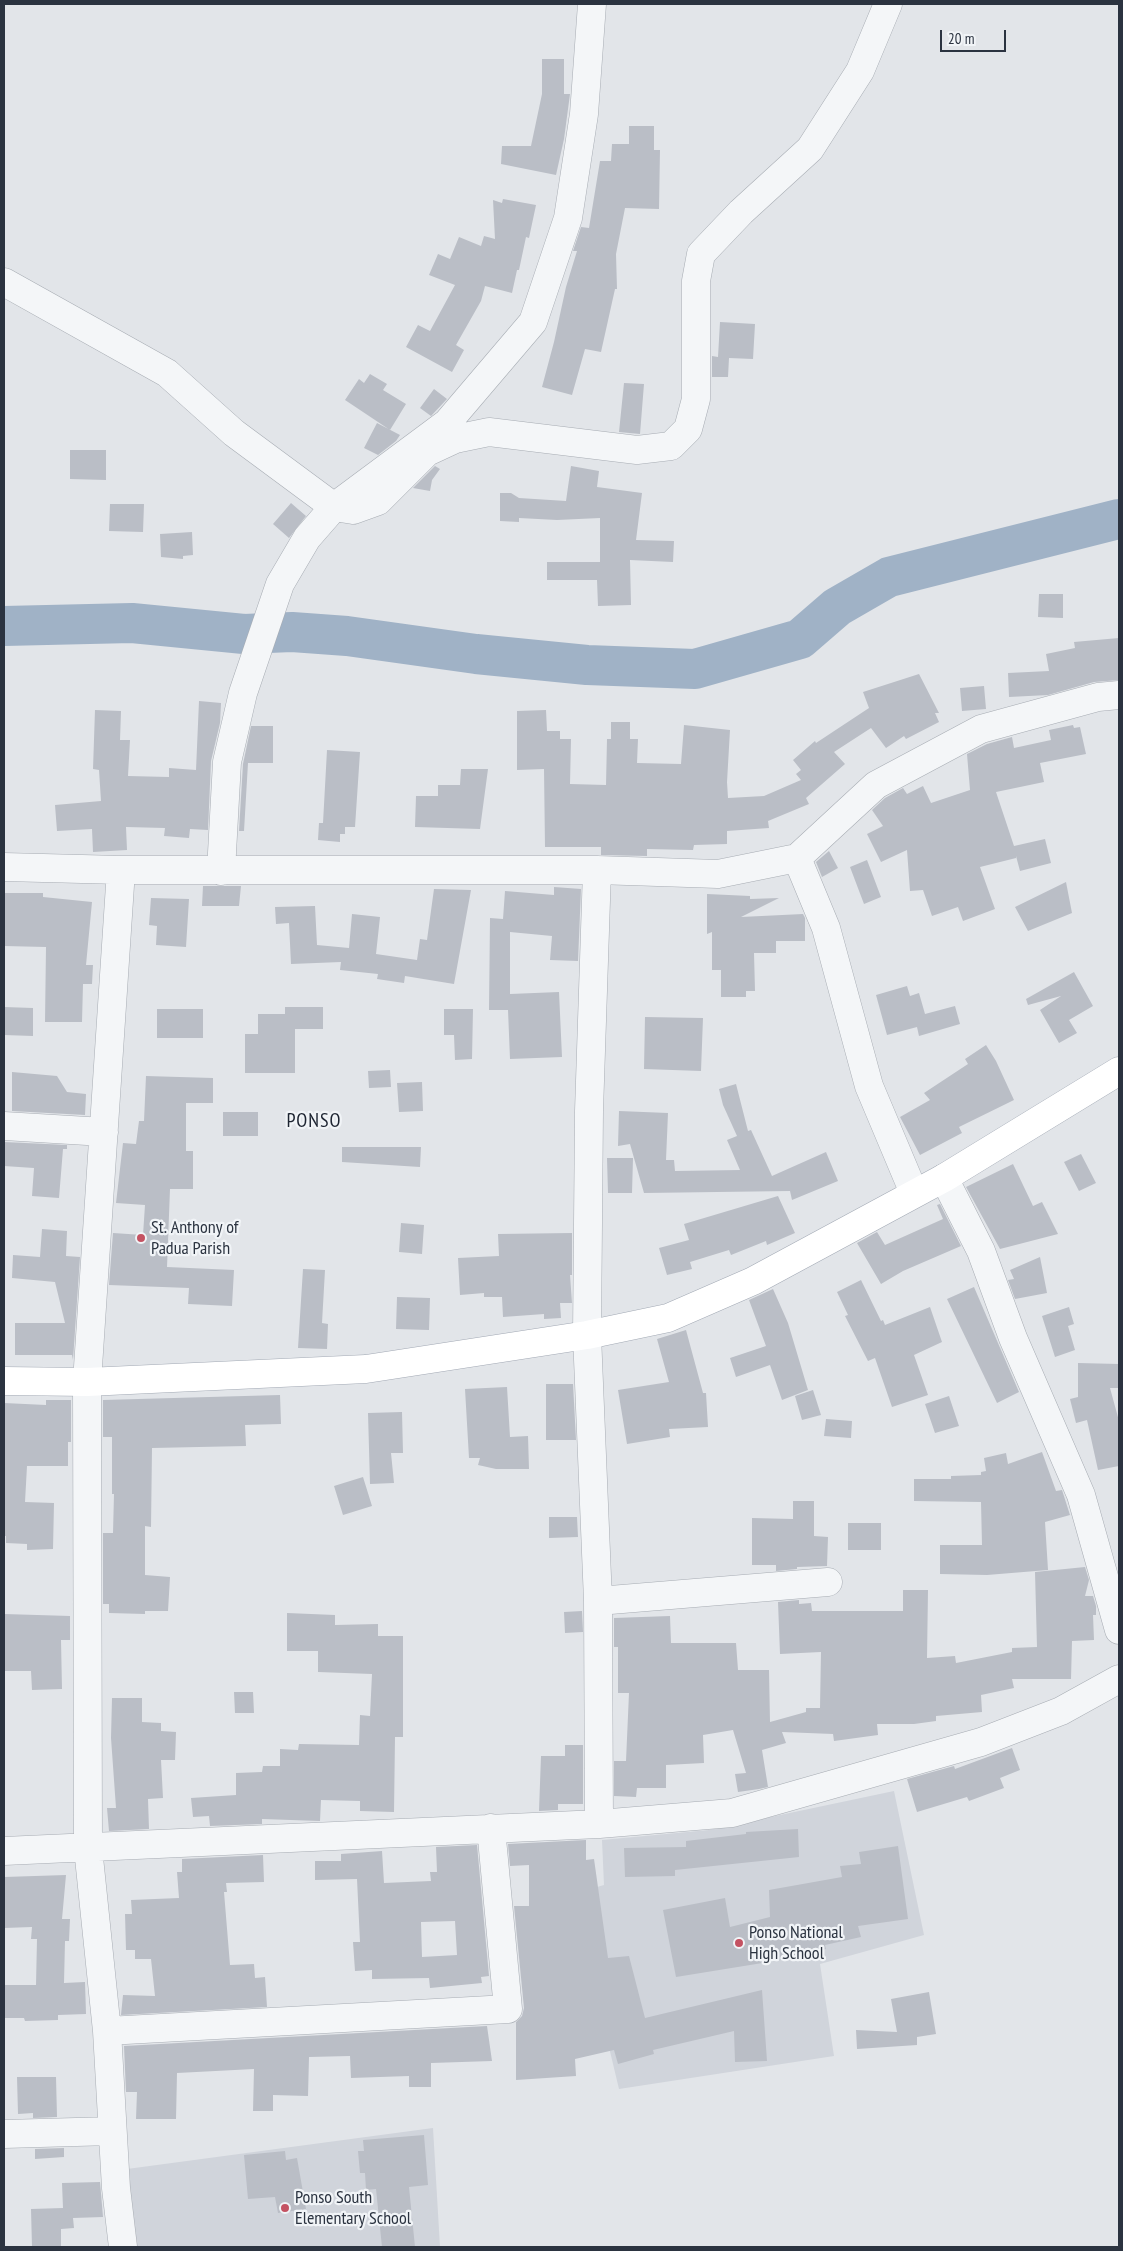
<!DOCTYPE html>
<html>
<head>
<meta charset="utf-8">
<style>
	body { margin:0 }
	#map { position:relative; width:1123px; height:2251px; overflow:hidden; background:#e2e5e9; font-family:"PT Sans Narrow",sans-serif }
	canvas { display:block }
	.frame { position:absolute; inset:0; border:5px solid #2b3340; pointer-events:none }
	.scale { position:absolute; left:940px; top:30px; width:66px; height:22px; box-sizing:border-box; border:2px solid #2b3340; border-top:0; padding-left:6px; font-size:15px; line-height:18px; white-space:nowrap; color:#2b3340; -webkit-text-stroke:4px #f1f4f7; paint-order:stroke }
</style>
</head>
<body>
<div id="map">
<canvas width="1123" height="2251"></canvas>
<div class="frame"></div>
<div class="scale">20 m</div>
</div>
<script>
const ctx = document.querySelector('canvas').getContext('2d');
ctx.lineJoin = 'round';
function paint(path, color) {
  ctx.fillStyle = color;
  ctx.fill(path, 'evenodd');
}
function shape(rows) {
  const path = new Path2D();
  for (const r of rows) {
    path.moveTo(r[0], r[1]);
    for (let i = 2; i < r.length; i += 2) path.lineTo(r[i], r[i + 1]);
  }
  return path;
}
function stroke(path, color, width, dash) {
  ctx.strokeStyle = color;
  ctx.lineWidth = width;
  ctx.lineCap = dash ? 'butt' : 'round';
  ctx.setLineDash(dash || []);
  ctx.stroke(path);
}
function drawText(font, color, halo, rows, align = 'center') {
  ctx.font = font + ' "PT Sans Narrow",sans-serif';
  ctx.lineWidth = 4.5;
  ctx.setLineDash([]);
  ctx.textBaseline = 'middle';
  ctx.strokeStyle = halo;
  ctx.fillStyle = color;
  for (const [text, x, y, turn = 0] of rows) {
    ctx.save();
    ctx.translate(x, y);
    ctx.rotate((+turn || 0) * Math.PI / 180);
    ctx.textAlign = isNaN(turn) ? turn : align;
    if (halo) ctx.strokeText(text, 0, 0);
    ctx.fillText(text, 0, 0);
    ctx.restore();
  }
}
paint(shape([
	[894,1791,924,1935,820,1964,834,2056,619,2089,586,1951,569,1895,604,1885,602,1840,709,1830],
	[433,2128,440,2247,137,2247,127,2169]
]), '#d0d4db');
stroke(shape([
	[4,626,132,623,244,634,292,632,347,636,476,654,587,665,695,669,800,639,837,607,889,577,1119,519]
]), '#a0b2c6', 40);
paint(shape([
	[542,59,564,59,564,94,570,94,564,139,556,175,501,164,502,146,531,146,542,94],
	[629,126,654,126,654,150,660,150,659,209,625,208,616,254,617,289,615,289,601,352,585,349,572,395,542,387,554,342,566,287,577,251,573,251,581,227,589,228,600,161,611,161,612,144,629,144],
	[503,199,536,205,529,238,526,237,519,270,517,270,512,293,485,286,481,301,456,345,464,350,452,372,406,347,418,325,430,331,455,285,429,275,438,254,450,259,459,237,481,246,484,236,495,239,493,200,502,203],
	[720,322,755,324,753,359,729,358,728,377,712,377,712,356,718,357],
	[370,374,387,384,383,390,406,404,390,430,345,400,359,379,364,383],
	[624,383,644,384,640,434,619,432],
	[434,389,447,399,431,416,420,408],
	[377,423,400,435,396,441,378,455,364,448],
	[70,450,106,450,106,480,70,479],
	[435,466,440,469,432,480,430,491,413,488],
	[571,466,599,471,597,487,642,493,636,540,674,541,673,562,630,560,631,605,598,606,597,580,547,580,547,562,600,562,600,518,557,520,519,518,519,522,500,521,500,493,511,493,519,498,566,501],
	[291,503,306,516,289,538,273,524],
	[110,504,144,504,143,532,109,531],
	[192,532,193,555,183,556,183,559,161,557,160,534],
	[1039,594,1063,594,1063,618,1038,617],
	[1119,638,1119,680,1094,682,1048,695,1009,697,1008,673,1049,671,1046,654,1075,648,1074,642],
	[919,674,939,713,935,713,939,722,906,739,904,736,886,748,871,728,834,752,845,764,806,798,809,804,768,821,769,828,727,831,727,844,694,845,693,850,647,849,647,856,601,855,601,847,545,847,544,769,517,770,517,711,546,710,547,731,560,731,560,739,571,739,570,784,606,785,607,739,611,739,611,722,630,722,630,739,638,739,637,763,681,764,684,725,730,730,727,782,728,798,764,796,801,780,796,774,801,770,793,760,815,741,816,743,869,708,863,692],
	[984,686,986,709,962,711,960,688],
	[199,701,221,703,220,723,211,761,208,830,190,829,189,838,164,836,165,828,126,827,127,850,93,852,92,829,57,831,55,805,101,801,99,770,93,769,95,710,121,711,120,740,130,740,128,776,169,777,169,768,196,770],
	[1073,725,1074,728,1080,727,1086,754,1040,763,1044,782,996,792,1014,846,1045,839,1051,863,1020,871,1016,856,1016,858,980,867,995,909,963,921,958,907,932,916,923,890,910,891,907,850,881,862,867,834,883,826,872,810,885,798,903,788,907,794,923,786,931,803,970,790,967,754,987,744,1012,737,1014,748,1051,740,1049,730],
	[251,726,273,726,273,763,248,763,244,831,239,831,243,764],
	[327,750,360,752,355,827,345,827,345,834,340,834,340,842,318,840,319,823,323,823],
	[461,769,488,769,480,829,415,827,416,796,438,796,438,785,460,785],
	[829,851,838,868,822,877,816,862],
	[867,860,881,897,864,904,850,867],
	[1066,882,1072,913,1028,931,1015,907],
	[203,886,241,886,239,906,202,906],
	[554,887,581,889,578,961,550,960,552,936,510,932,510,994,559,992,562,1057,510,1059,508,1010,489,1010,490,918,503,919,505,891,554,895],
	[434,889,471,890,454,984,405,976,404,983,377,979,378,974,340,970,341,962,291,964,289,923,276,924,275,907,315,906,317,945,349,948,352,914,380,917,376,954,417,960,420,939,427,940],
	[4,893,43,893,43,897,92,902,86,965,93,965,92,984,83,984,82,1022,45,1022,46,947,4,946],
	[707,894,750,896,750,899,779,898,741,917,803,914,805,918,805,941,776,941,776,953,754,953,755,991,746,991,746,997,721,997,721,970,712,970,712,932,707,934],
	[151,898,189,899,186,947,156,945,157,926,149,925],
	[1074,972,1093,1006,1069,1020,1077,1033,1059,1043,1040,1010,1061,996,1028,1005,1026,999],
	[907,986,910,996,919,993,925,1014,955,1006,960,1024,919,1036,917,1027,887,1035,876,995],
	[4,1007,33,1008,33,1036,4,1035],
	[285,1007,323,1007,323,1029,295,1029,295,1073,245,1073,245,1034,258,1034,258,1014,285,1014],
	[157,1009,203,1009,203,1038,157,1038],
	[444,1009,473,1009,472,1059,455,1060,454,1035,444,1035],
	[645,1017,703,1018,701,1071,644,1069],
	[986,1045,996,1061,1014,1100,959,1127,962,1133,920,1155,900,1117,930,1100,924,1093,968,1064,965,1059],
	[390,1070,391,1087,369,1088,368,1071],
	[12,1072,57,1076,67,1092,86,1094,85,1115,12,1111],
	[146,1076,213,1078,213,1103,186,1103,186,1151,193,1151,193,1189,170,1189,167,1267,234,1270,232,1306,188,1304,189,1288,109,1285,113,1233,143,1235,145,1205,116,1203,123,1143,136,1144,139,1121,144,1121],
	[422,1082,423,1111,399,1112,397,1083],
	[736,1084,748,1131,751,1130,772,1176,826,1152,838,1181,792,1200,790,1191,644,1193,630,1144,618,1146,619,1111,668,1113,666,1160,674,1160,675,1171,740,1170,727,1140,737,1136,723,1105,719,1089],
	[223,1112,258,1112,258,1136,223,1136],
	[4,1142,67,1145,67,1149,63,1149,59,1198,32,1196,34,1168,4,1166],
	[342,1147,421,1147,420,1167,342,1162],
	[1081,1154,1096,1183,1079,1191,1064,1162],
	[607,1158,633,1158,632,1193,608,1193],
	[1013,1164,1033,1206,1042,1202,1058,1234,1000,1249,966,1187],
	[778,1196,795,1233,767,1245,766,1241,731,1255,729,1250,690,1262,692,1269,667,1275,659,1248,689,1240,684,1224],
	[940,1204,961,1246,903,1271,881,1284,857,1243,877,1232,885,1245,943,1219,937,1205],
	[401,1223,424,1225,422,1254,399,1252],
	[42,1229,67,1231,66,1256,80,1257,73,1360,72,1355,15,1355,15,1323,65,1323,55,1282,12,1278,13,1255,40,1257],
	[572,1233,572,1275,570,1275,572,1303,560,1303,561,1318,544,1319,544,1314,503,1317,502,1297,484,1297,484,1293,460,1295,458,1258,499,1256,498,1234],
	[1040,1257,1047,1293,1015,1299,1008,1280,1014,1279,1010,1270],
	[303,1269,325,1270,322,1323,328,1324,327,1349,298,1348],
	[861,1280,881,1321,883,1320,885,1325,930,1307,942,1342,914,1355,928,1395,892,1407,875,1358,868,1361,845,1316,848,1315,837,1292],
	[974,1287,1019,1392,997,1403,947,1299],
	[773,1289,788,1323,808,1390,782,1400,770,1365,736,1377,730,1358,766,1346,749,1300],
	[397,1297,430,1298,429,1330,396,1329],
	[1069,1307,1074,1324,1068,1326,1075,1350,1055,1357,1042,1316],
	[686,1330,703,1393,706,1393,708,1427,669,1429,670,1437,627,1444,618,1390,669,1382,657,1339],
	[1078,1363,1119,1364,1119,1388,1110,1388,1119,1421,1119,1466,1098,1470,1087,1420,1076,1423,1070,1399,1078,1397],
	[546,1384,573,1384,576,1440,546,1440],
	[507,1387,510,1437,528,1436,529,1469,496,1469,478,1465,480,1458,469,1458,465,1389],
	[813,1390,821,1415,802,1420,795,1396],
	[280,1395,281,1424,245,1425,246,1446,152,1448,151,1527,145,1526,145,1575,170,1577,168,1611,145,1611,145,1614,109,1613,109,1604,103,1604,103,1533,113,1533,114,1494,112,1494,112,1437,103,1437,103,1400],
	[949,1396,959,1426,935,1433,925,1404],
	[46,1400,71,1400,71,1442,68,1442,68,1466,27,1466,25,1502,54,1503,53,1549,27,1550,27,1544,6,1543,6,1536,4,1536,4,1403,46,1405],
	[402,1412,403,1453,391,1453,394,1483,370,1484,368,1413],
	[826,1419,852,1421,851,1438,824,1436],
	[1042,1452,1056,1491,1062,1490,1070,1515,1045,1522,1048,1570,987,1575,940,1574,940,1545,982,1545,981,1502,914,1501,914,1479,951,1479,951,1476,981,1475,981,1472,986,1471,984,1458,1006,1453,1008,1464],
	[363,1477,372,1506,343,1515,334,1486],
	[793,1501,814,1501,814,1536,828,1537,827,1566,797,1567,797,1569,776,1571,776,1565,752,1565,752,1518,793,1519],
	[549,1517,577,1517,578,1537,549,1538],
	[848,1523,881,1523,881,1550,848,1550],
	[1085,1567,1089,1580,1085,1596,1093,1596,1096,1606,1096,1615,1093,1615,1094,1640,1072,1641,1071,1679,1012,1679,1014,1688,981,1695,982,1712,936,1716,936,1721,914,1724,877,1724,878,1735,834,1741,833,1734,782,1732,786,1743,762,1750,768,1787,759,1789,738,1792,735,1774,746,1773,733,1730,703,1735,704,1763,666,1765,666,1788,637,1788,636,1797,614,1796,614,1761,626,1761,629,1693,618,1693,618,1647,614,1647,614,1618,670,1616,671,1643,736,1643,738,1670,769,1670,770,1722,806,1712,806,1708,820,1708,821,1652,780,1654,778,1602,799,1600,799,1604,811,1603,812,1611,903,1611,903,1590,928,1590,927,1658,955,1656,956,1663,1012,1652,1012,1648,1037,1647,1035,1572],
	[582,1611,583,1632,565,1633,564,1612],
	[287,1613,335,1615,335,1625,378,1624,378,1636,403,1636,403,1737,395,1737,394,1812,360,1811,360,1801,321,1800,320,1821,262,1819,262,1824,210,1826,209,1816,193,1817,191,1798,236,1795,236,1773,262,1772,263,1766,280,1766,280,1749,298,1750,299,1744,359,1745,360,1715,370,1716,372,1674,318,1672,318,1651,287,1651],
	[4,1614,70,1616,70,1640,61,1640,62,1689,32,1690,31,1671,4,1671],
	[234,1692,253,1692,254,1713,235,1713],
	[112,1698,142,1698,142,1722,161,1723,161,1731,176,1732,175,1760,161,1760,163,1798,148,1799,149,1829,109,1831,107,1808,116,1808,111,1738],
	[565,1745,583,1745,583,1804,558,1804,558,1810,539,1811,541,1756,565,1756],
	[1012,1748,1020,1770,1000,1778,1004,1788,969,1801,967,1797,917,1812,907,1779,954,1766,955,1769],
	[798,1829,799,1857,675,1870,675,1876,625,1877,624,1848,686,1847,686,1841,746,1834,746,1832],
	[586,1840,586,1860,594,1859,608,1958,629,1956,645,2018,762,1990,767,2061,735,2062,734,2031,653,2050,654,2054,618,2064,614,2050,575,2059,576,2076,516,2080,516,2022,522,2016,524,2008,514,1906,529,1906,529,1865,510,1866,508,1844],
	[477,1845,489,1976,481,1977,482,1983,430,1988,429,1978,372,1979,372,1970,355,1971,353,1942,360,1942,357,1879,315,1880,315,1861,341,1861,341,1854,382,1851,384,1883,431,1881,430,1872,437,1872,436,1847],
	[455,1921,457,1955,422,1957,421,1922],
	[898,1846,908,1919,858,1926,861,1937,825,1945,826,1949,787,1959,676,1977,663,1910,725,1898,730,1927,770,1917,769,1890,842,1877,840,1866,861,1864,859,1852],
	[263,1855,264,1882,226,1883,227,1892,224,1892,230,1965,254,1964,255,1978,265,1977,267,2007,121,2015,123,1995,155,1996,151,1959,135,1959,135,1950,126,1950,125,1914,132,1914,131,1900,179,1898,177,1872,182,1872,182,1859],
	[66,1875,62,1919,70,1919,69,1941,65,1941,64,1983,85,1982,86,2014,58,2015,58,2020,25,2021,24,2018,4,2018,4,1985,36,1985,37,1939,31,1939,32,1927,4,1928,4,1877],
	[929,1992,936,2034,917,2037,917,2045,857,2049,856,2030,897,2032,891,1999],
	[487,2026,492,2061,431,2063,431,2087,409,2087,409,2076,351,2078,350,2056,309,2057,308,2096,273,2095,273,2111,253,2111,254,2069,177,2073,176,2119,136,2119,137,2092,126,2092,124,2046],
	[17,2077,56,2077,57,2117,33,2118,33,2113,18,2114],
	[424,2135,428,2185,409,2187,415,2247,382,2247,376,2189,366,2190,365,2173,360,2173,358,2151,364,2151,363,2140],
	[64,2148,64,2157,35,2159,35,2149],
	[285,2151,286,2160,297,2158,306,2209,278,2213,275,2197,248,2199,244,2155],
	[100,2182,103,2217,73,2218,74,2228,61,2229,61,2246,32,2247,31,2209,63,2208,62,2183]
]), '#babec6');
const minor = shape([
	[4,282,167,373,234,433,334,507,353,510,378,501,427,452,455,439,489,432,637,450,671,446,688,429,696,399,696,281,701,254,741,212,810,149,860,71,888,4],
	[797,858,826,928,869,1086,914,1193],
	[4,867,121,870,597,870,718,874,797,858,876,785,981,729,1098,697,1119,695],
	[121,870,87,1382,88,1848,107,2031,116,2188,123,2247],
	[597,870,589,1111,587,1335,598,1601,599,1824],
	[221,871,227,762,243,693,280,584,307,538,334,507,447,423,533,322,568,218,584,114,592,4],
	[4,1126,104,1132],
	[944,1178,981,1251,1013,1338,1081,1495,1119,1630],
	[598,1601,828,1582],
	[4,1851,599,1824,732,1813,981,1742,1061,1711,1119,1679],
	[107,2031,508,2009,491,1828],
	[4,2134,112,2131]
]);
const major = shape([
	[4,1381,87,1382,366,1369,587,1335,668,1318,753,1281,944,1178,1119,1071]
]);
stroke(minor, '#a7acb3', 29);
stroke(major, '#a2a9b4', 29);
stroke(minor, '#f4f6f8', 28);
stroke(major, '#fff', 28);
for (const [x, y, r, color] of [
	[141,1238,5,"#c45262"],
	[739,1943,5,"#c45262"],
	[285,2208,5,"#c45262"]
]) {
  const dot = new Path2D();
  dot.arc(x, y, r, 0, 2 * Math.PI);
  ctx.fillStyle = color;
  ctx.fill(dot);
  stroke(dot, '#f1f4f7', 2);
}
drawText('18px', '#2b3340', '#f1f4f7', [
	["St. Anthony of",151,1228],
	["Padua Parish",151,1249],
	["Ponso National",749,1933],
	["High School",749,1954],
	["Ponso South",295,2198],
	["Elementary School",295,2219]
], 'left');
ctx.letterSpacing = '1px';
drawText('20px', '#1d2431', '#f1f4f7', [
	["PONSO",314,1121]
]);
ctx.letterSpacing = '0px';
</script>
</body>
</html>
